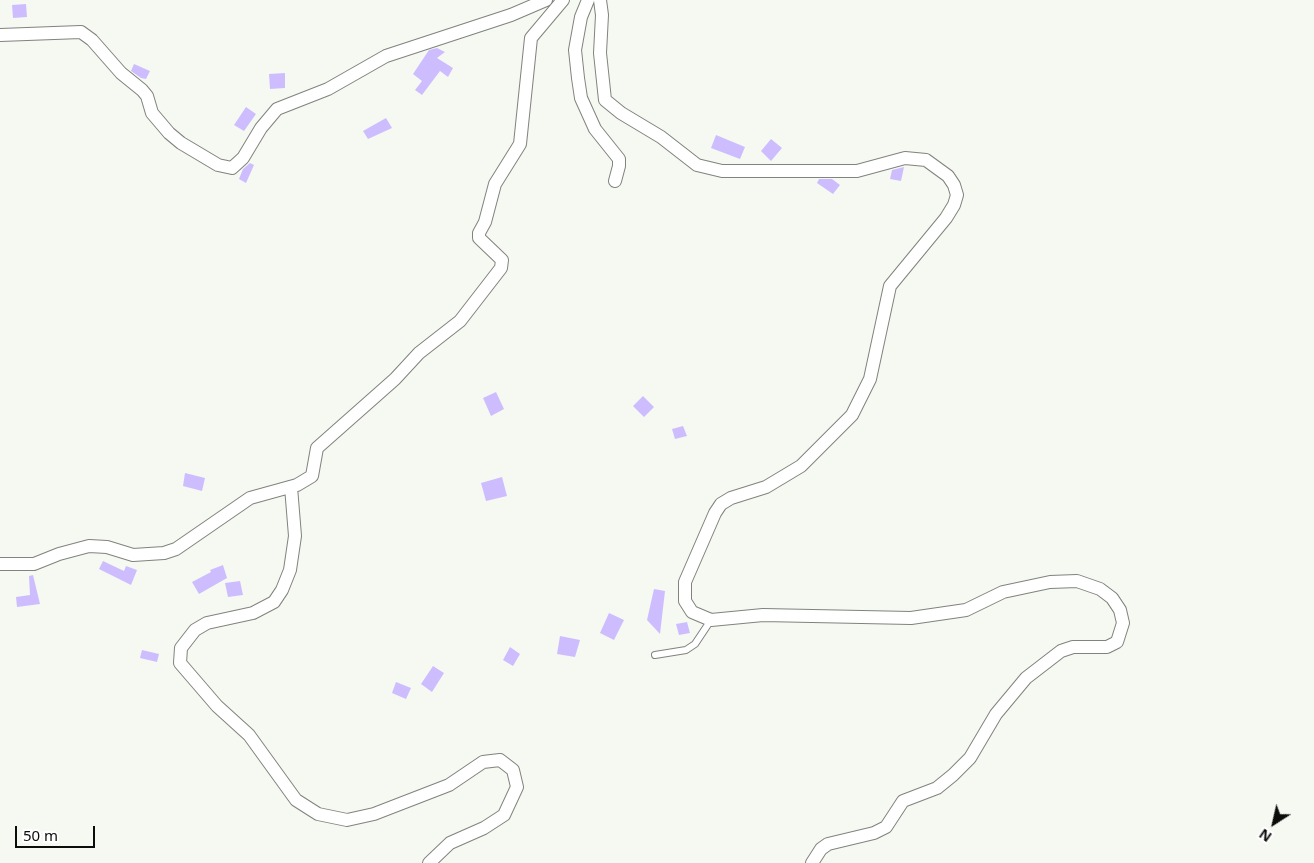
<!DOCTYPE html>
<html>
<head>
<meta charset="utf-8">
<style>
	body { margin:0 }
	#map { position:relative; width:1314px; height:863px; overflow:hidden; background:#f5f9f2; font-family:"Noto Sans",sans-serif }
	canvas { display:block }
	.north { position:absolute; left:1249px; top:798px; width:50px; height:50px; -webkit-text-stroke:4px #fff; paint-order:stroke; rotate:215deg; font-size:14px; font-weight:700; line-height:20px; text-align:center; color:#0c0d0b }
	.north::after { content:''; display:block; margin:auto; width:18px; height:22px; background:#0c0d0b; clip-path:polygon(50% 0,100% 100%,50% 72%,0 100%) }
	.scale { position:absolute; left:15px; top:826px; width:80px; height:22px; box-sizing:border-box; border:2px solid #0c0d0b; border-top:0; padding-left:6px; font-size:15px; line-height:18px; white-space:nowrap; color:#0c0d0b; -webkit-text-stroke:4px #fff; paint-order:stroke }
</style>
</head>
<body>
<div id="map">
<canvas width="1314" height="863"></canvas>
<div class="north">N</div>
<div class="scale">50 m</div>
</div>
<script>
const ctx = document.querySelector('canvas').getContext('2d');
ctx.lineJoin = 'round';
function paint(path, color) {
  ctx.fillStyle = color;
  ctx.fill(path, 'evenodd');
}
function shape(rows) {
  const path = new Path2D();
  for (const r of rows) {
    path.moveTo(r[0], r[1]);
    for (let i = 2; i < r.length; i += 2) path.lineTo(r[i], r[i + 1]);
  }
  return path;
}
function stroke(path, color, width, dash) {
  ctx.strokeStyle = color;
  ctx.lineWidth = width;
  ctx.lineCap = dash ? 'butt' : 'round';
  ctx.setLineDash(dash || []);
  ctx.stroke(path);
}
paint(shape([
	[26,4,27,17,13,18,12,5],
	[437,48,445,52,437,58,453,68,448,77,440,71,422,95,415,90,422,81,413,74,429,50],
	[134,64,150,71,146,79,141,78,131,71],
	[285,73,285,88,270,89,269,74],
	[246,107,256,114,244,131,234,125],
	[386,118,392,128,368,139,363,131],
	[716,135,745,147,740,159,711,148],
	[771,139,782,148,771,161,761,151],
	[250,163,254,165,246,183,239,179,243,169],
	[904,167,901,181,890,179,892,170],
	[819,179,832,179,840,185,833,194,817,183],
	[496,392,504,409,491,416,483,398],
	[643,396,654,407,644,417,633,406],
	[683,426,687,436,675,439,672,429],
	[185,473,205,478,202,491,183,486],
	[502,477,507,496,486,501,481,483],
	[103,561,124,571,126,566,137,570,131,585,99,569],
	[223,565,227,578,199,594,192,582,211,572,210,570],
	[33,575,40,604,17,607,16,597,30,595,29,576],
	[240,581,243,595,228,597,225,583],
	[654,589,665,591,660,634,647,620],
	[609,613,624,620,614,640,600,633],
	[687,622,690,633,679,635,676,624],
	[560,636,580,640,575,657,557,654],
	[510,647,520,654,513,666,503,660],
	[142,650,159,654,157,662,140,658],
	[433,666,444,673,432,692,421,684],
	[396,682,411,688,406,699,392,693]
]), '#cebdfe');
const service = shape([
	[655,655,686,650,695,644,711,620]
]);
const minor = shape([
	[588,0,581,17,575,50,578,78,581,98,595,129,619,159,619,166,615,181],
	[600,0,602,15,600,53,605,100,621,113,661,137,697,165,722,171,857,171,905,158,926,160,948,176,954,185,957,195,954,205,946,218,890,286,870,379,852,415,801,466,766,487,731,498,721,504,715,513,685,582,685,601,692,612,711,620,763,615,911,618,966,610,1003,592,1050,582,1077,581,1100,589,1112,598,1120,610,1123,623,1117,642,1107,647,1073,647,1061,651,1026,678,996,714,970,758,953,775,937,788,903,801,886,827,874,833,828,844,821,849,812,863],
	[0,35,81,32,92,40,121,73,142,90,147,96,152,113,169,133,181,143,218,165,232,168,243,158,261,128,277,109,328,89,386,56,511,15,546,0],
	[291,487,295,536,290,570,282,590,274,602,253,613,207,623,195,630,181,648,180,663,217,706,249,735,296,800,318,814,347,820,374,814,449,785,483,762,500,760,513,770,517,787,504,815,484,828,450,843,429,863],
	[0,564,34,564,59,554,89,546,107,547,133,555,164,553,176,549,250,498,297,485,312,476,317,448,395,379,419,353,460,321,501,268,502,260,479,238,479,233,485,222,495,184,520,144,531,38,563,0]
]);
stroke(service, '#80837e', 8);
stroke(minor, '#80837e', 14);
stroke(service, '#fff', 6);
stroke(minor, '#fff', 12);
</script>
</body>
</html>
